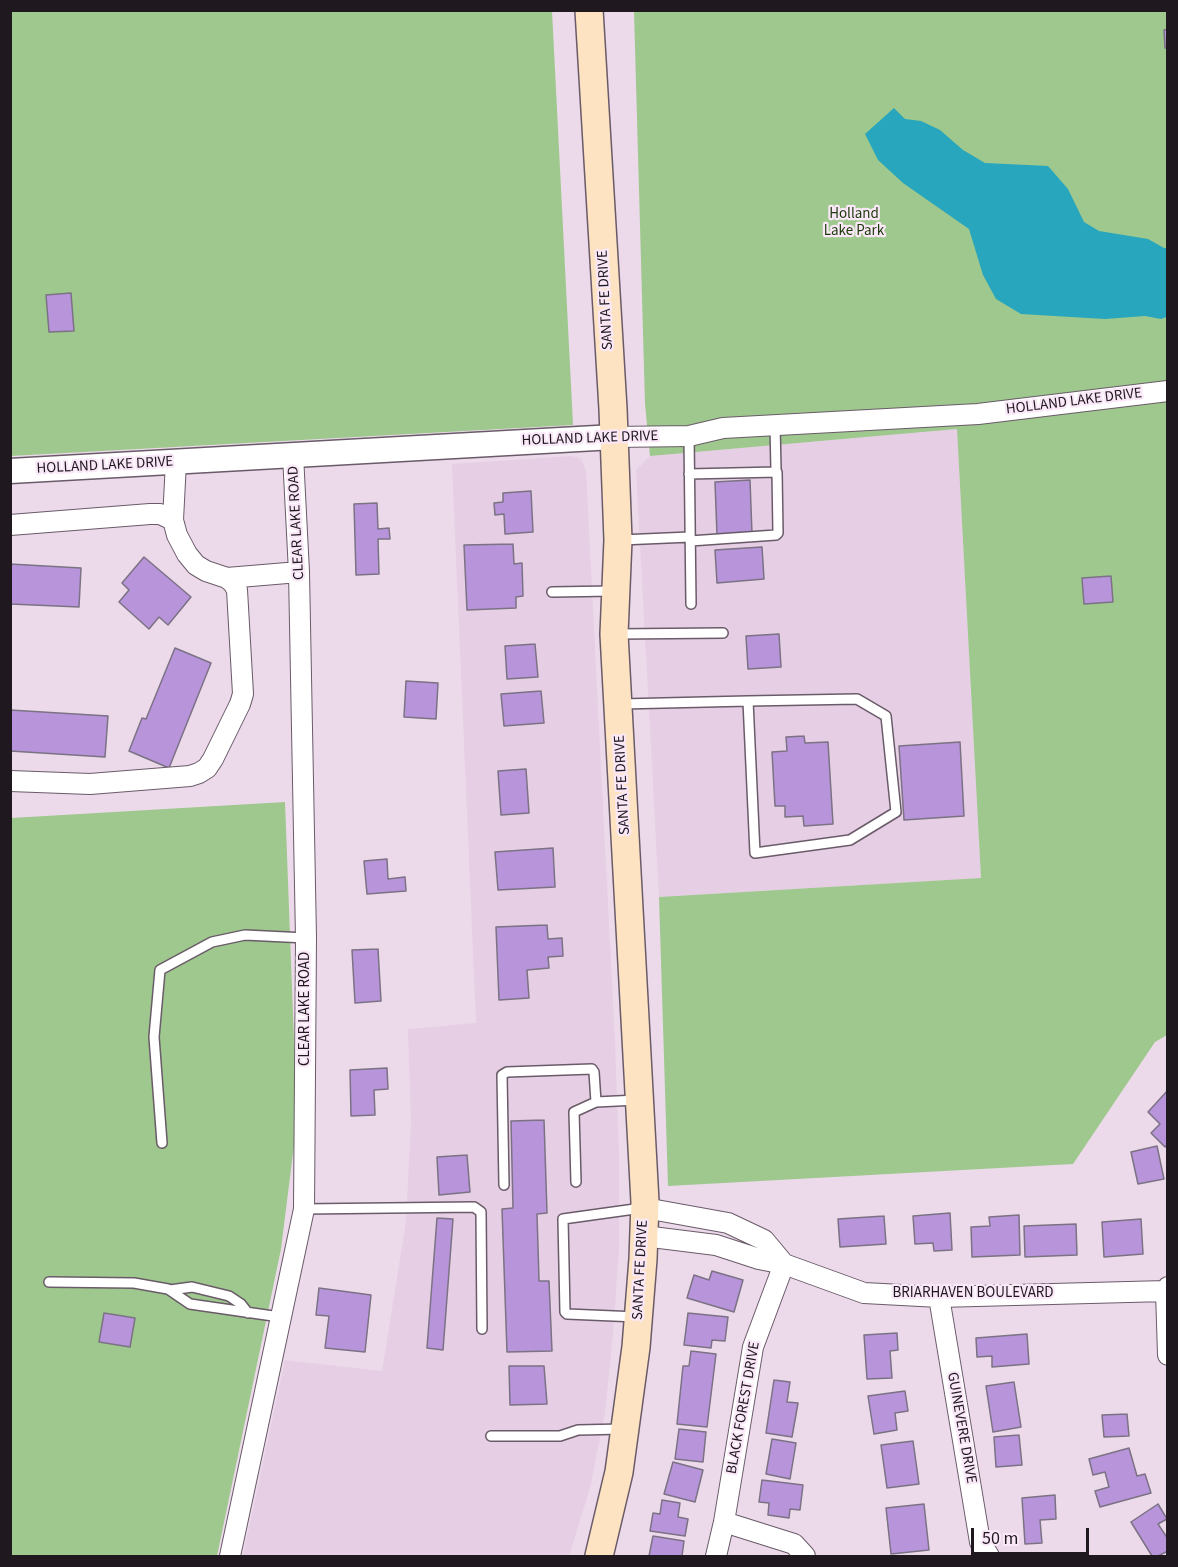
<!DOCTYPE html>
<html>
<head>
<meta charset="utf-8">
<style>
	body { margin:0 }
	#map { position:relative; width:1178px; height:1567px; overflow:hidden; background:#ecdaeb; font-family:"Source Sans 3",sans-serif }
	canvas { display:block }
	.frame { position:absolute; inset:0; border:12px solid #1f191f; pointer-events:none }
	.scale { position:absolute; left:971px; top:1528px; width:118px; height:27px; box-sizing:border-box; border:3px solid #1f191f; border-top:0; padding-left:8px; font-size:18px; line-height:21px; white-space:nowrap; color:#1f191f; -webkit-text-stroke:4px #fae8f8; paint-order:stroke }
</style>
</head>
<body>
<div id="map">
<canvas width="1178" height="1567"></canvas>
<div class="frame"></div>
<div class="scale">50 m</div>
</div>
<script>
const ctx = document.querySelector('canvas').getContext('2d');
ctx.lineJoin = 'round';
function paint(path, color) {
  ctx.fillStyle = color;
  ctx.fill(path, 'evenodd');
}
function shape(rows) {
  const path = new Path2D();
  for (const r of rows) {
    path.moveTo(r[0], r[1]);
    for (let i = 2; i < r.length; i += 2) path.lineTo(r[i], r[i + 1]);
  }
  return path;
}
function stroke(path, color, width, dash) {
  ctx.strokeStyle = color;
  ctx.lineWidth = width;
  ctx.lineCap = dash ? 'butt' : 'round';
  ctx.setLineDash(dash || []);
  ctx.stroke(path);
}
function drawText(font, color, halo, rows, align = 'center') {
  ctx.font = font + ' "Source Sans 3",sans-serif';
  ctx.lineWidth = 4.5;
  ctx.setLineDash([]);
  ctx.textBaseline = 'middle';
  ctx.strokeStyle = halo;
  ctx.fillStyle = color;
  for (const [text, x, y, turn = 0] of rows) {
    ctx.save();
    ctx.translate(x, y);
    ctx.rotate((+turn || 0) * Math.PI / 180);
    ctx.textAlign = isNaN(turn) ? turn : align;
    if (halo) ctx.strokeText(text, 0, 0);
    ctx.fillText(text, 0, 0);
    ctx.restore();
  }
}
paint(shape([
	[957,429,981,878,659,897,636,470,650,456],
	[572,456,581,459,586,471,615,1042,619,1157,619,1248,613,1335,605,1413,590,1488,569,1556,243,1556,285,1360,382,1371,406,1222,411,1123,408,1029,476,1023,452,464]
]), '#e6cee4');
paint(shape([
	[11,11,552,11,573,425,11,456],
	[634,11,1167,11,1167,1035,1155,1042,1073,1164,668,1186,659,897,981,878,957,429,650,456,645,404],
	[285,802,297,1121,281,1249,217,1556,11,1556,11,818]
]), '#9ec88d');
paint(shape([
	[894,108,905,119,921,121,940,130,963,150,985,163,1048,166,1068,189,1084,222,1099,231,1148,239,1164,248,1167,248,1167,317,1161,319,1145,316,1105,319,1021,314,996,299,983,275,969,229,903,183,878,160,865,134]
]), '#27a6bd');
const building = shape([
	[1168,29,1168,48,1165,48,1164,30,1168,29],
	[71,293,74,331,49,332,46,295,71,293],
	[750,480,752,534,717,535,715,482,750,480],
	[531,491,533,532,505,534,504,514,495,515,494,503,503,502,503,493,531,491],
	[377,503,378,529,389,528,390,539,378,539,379,574,356,575,354,504,377,503],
	[513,544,514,564,522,563,523,596,516,597,516,608,467,610,464,545,513,544],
	[762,547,764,579,717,583,715,550,762,547],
	[144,557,191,597,168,625,159,617,149,629,119,602,129,590,122,583,144,557],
	[10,564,81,568,79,607,10,604,10,564],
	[1111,576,1113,602,1084,604,1082,578,1111,576],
	[779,634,781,667,748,669,746,636,779,634],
	[535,644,538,677,507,679,505,646,535,644],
	[175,648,211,663,169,768,129,751,142,718,146,719,175,648],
	[406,681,438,683,436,719,404,717,406,681],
	[541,691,544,723,504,726,501,694,541,691],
	[10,710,108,716,105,757,10,751,10,710],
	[804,736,805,743,828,742,833,824,804,826,803,816,785,817,785,806,775,806,772,752,787,751,786,737,804,736],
	[960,742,964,816,904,820,899,746,960,742],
	[526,769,529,813,501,815,498,771,526,769],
	[553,848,555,887,498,890,495,852,553,848],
	[387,859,388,879,405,877,406,891,367,894,364,861,387,859],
	[547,925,548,939,562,938,563,956,548,957,549,968,527,970,529,998,499,1000,496,927,547,925],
	[378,949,381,1001,355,1003,352,950,378,949],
	[387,1068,388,1089,374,1090,375,1115,351,1116,350,1070,387,1068],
	[1168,1090,1168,1144,1165,1147,1151,1133,1160,1124,1148,1112,1168,1090],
	[544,1120,547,1213,537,1214,539,1281,549,1281,552,1351,507,1352,502,1209,513,1208,511,1121,544,1120],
	[1157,1146,1164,1179,1138,1184,1131,1152,1157,1146],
	[467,1155,470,1192,439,1195,437,1157,467,1155],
	[950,1213,952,1250,934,1251,933,1243,915,1244,913,1216,950,1213],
	[1019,1215,1020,1255,972,1257,971,1227,990,1226,989,1217,1019,1215],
	[884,1216,886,1244,840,1247,838,1219,884,1216],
	[437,1218,453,1219,443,1350,427,1348,437,1218],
	[1141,1219,1143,1254,1104,1257,1102,1222,1141,1219],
	[1076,1224,1077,1255,1025,1257,1024,1226,1076,1224],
	[712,1271,743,1280,734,1312,687,1298,694,1275,709,1280,712,1271],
	[319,1288,371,1295,365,1352,325,1348,329,1316,316,1315,319,1288],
	[104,1313,135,1318,130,1347,99,1342,104,1313],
	[688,1313,728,1317,725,1341,712,1340,711,1348,684,1345,688,1313],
	[897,1333,898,1350,890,1351,892,1378,867,1379,864,1335,897,1333],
	[1027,1334,1029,1364,992,1367,992,1356,977,1357,976,1338,1027,1334],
	[691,1351,716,1354,707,1427,677,1424,683,1366,689,1366,691,1351],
	[509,1366,544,1366,547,1404,510,1405,509,1366],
	[774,1380,790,1382,787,1402,798,1403,792,1437,766,1433,774,1380],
	[1014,1382,1021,1427,993,1432,986,1386,1014,1382],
	[905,1391,908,1411,895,1413,897,1430,874,1434,868,1396,905,1391],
	[1127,1414,1129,1436,1104,1437,1102,1415,1127,1414],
	[679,1429,706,1432,703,1462,675,1459,679,1429],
	[1019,1435,1022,1465,996,1467,994,1437,1019,1435],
	[772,1439,796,1443,790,1479,766,1474,772,1439],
	[913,1441,919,1484,887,1488,881,1445,913,1441],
	[1129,1448,1137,1476,1145,1474,1151,1493,1100,1507,1095,1491,1109,1487,1105,1472,1093,1475,1089,1459,1129,1448],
	[673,1462,703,1470,695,1502,664,1494,673,1462],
	[762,1480,803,1485,800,1510,790,1509,789,1518,768,1515,769,1503,759,1502,762,1480],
	[1055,1495,1056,1519,1040,1520,1042,1543,1025,1544,1022,1498,1055,1495],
	[662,1500,680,1503,678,1517,688,1519,685,1536,650,1531,653,1513,660,1514,662,1500],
	[924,1504,929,1550,891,1554,886,1508,924,1504],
	[1158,1504,1167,1519,1158,1524,1168,1539,1168,1551,1158,1556,1152,1556,1131,1522,1158,1504],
	[653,1536,684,1541,682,1556,649,1556,653,1536]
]);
paint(building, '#b894db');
stroke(building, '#7b7284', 1.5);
const service = shape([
	[775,425,776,470],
	[689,436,691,604],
	[689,474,777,472,778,533,776,535,690,541],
	[621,540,690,537],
	[552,592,613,591],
	[617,634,723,633],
	[621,704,748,701,755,853,850,840,896,812,886,716,857,699,748,701],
	[162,1143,154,1037,160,970,212,942,245,935,306,938],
	[576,1182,574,1112,596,1102],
	[504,1185,502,1075,507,1072,592,1069,594,1072,596,1102,637,1100],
	[304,1209,474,1207,481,1212,482,1329],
	[49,1282,134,1283,168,1289,190,1304,280,1317],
	[170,1290,192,1287,229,1296,241,1304,248,1313],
	[637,1317,567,1314,565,1312,563,1219,642,1208],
	[491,1436,560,1436,578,1430,623,1429]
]);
const minor = shape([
	[614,437,689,436,723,428,978,414,1168,391],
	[173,520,176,462],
	[10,525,150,514,160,514,173,520,177,535,187,554,196,565,206,571,227,578,233,583,237,590,243,694,240,704,213,759,207,768,199,773,190,776,90,784,10,781],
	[227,578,299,572],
	[645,1208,728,1223,764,1240,784,1264],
	[644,1236,716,1245,759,1259,784,1264,864,1293,939,1297,1166,1291],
	[1168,1287,1166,1291,1168,1355],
	[939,1297,980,1542,989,1556],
	[724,1522,794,1544,805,1556],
	[230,1556,304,1209,306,938,299,572,293,455],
	[716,1556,724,1522,753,1347,784,1264]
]);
const tertiary = shape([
	[10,471,614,437]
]);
const secondary = shape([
	[589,10,613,409,618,540,614,634,645,1202,643,1259,636,1347,619,1472,599,1556]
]);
stroke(service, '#6a5b69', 12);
stroke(minor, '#6a5b69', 22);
stroke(tertiary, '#6a5b69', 27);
stroke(secondary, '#6a5b69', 30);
stroke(service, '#fff', 9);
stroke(minor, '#fff', 20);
stroke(tertiary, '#fff', 24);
stroke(secondary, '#fde3c1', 27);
drawText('15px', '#1b3a09', '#fae8f8', [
	["Holland",854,215],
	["Lake Park",854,232]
]);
drawText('15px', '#1f191f', '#fae8f8', [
	["SANTA FE DRIVE",606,300,-93],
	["HOLLAND LAKE DRIVE",1074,402,-7],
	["HOLLAND LAKE DRIVE",590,439,-2],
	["HOLLAND LAKE DRIVE",105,466,-3],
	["CLEAR LAKE ROAD",297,523,-93],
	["SANTA FE DRIVE",623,785,-93],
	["CLEAR LAKE ROAD",306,1009,-90],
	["SANTA FE DRIVE",641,1270,-87],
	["BRIARHAVEN BOULEVARD",973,1294],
	["BLACK FOREST DRIVE",744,1408,-80],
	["GUINEVERE DRIVE",961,1428,80]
]);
</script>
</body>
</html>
